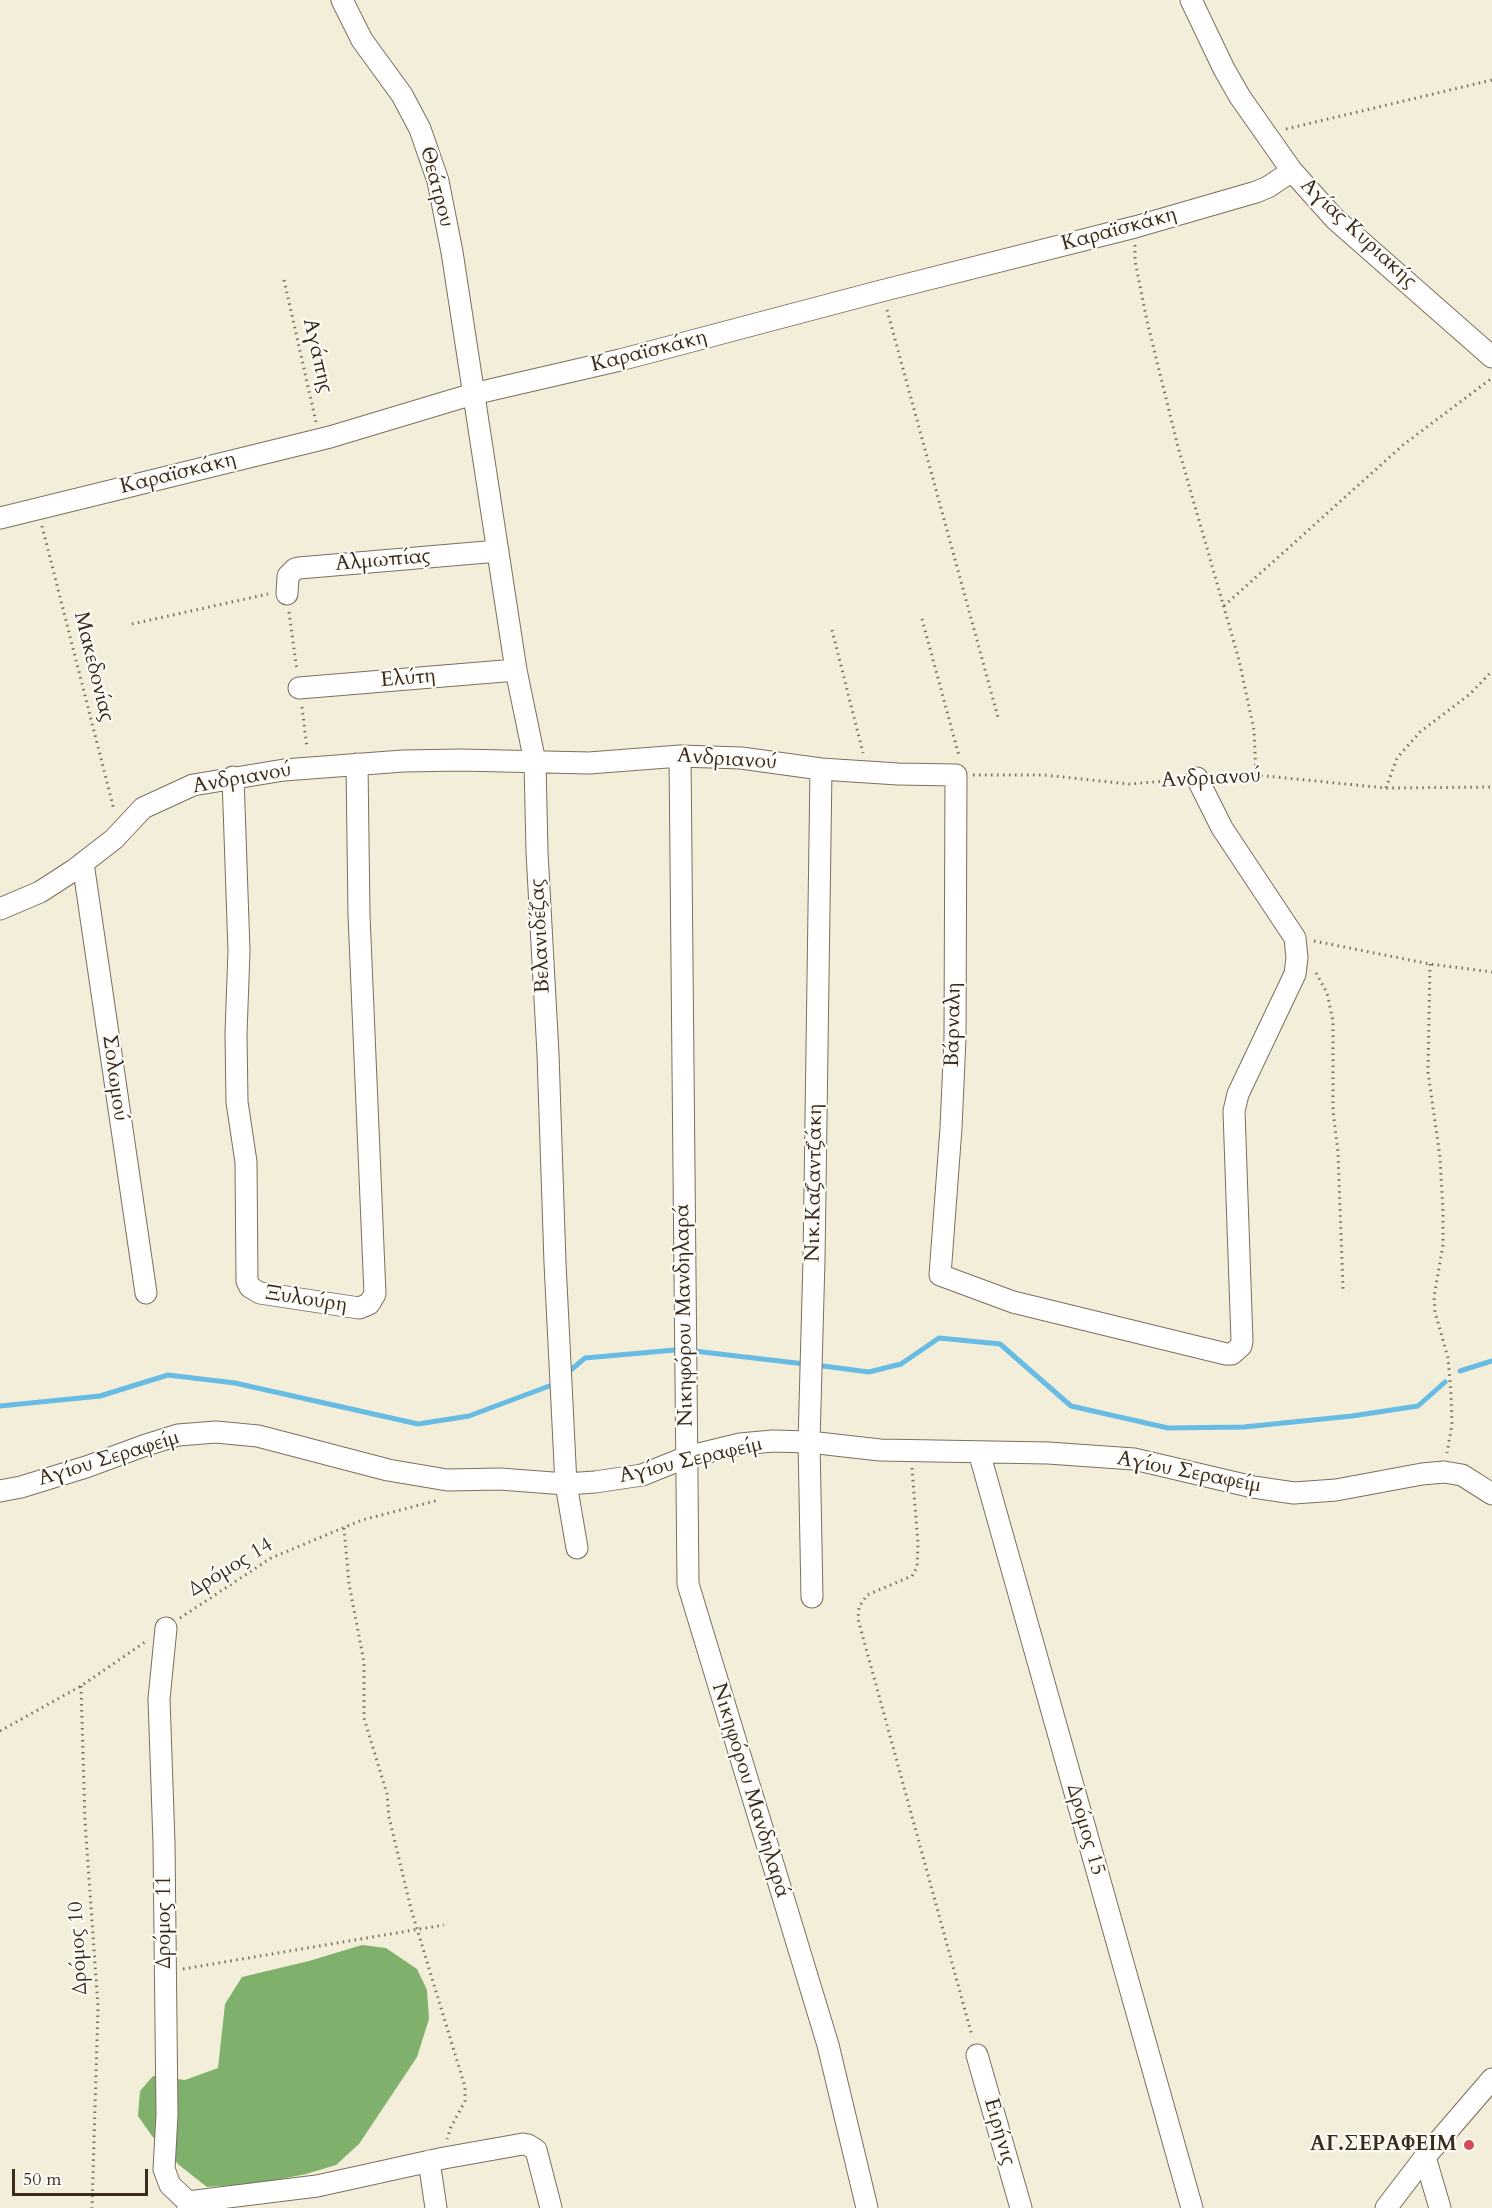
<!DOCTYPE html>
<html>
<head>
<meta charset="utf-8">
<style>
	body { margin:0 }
	#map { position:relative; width:1492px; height:2208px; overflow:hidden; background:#f2eed9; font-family:Cardo,serif }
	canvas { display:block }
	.scale { position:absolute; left:12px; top:2169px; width:136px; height:27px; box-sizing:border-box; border:3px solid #3b2a1e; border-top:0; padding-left:8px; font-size:18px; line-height:21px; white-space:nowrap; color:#3b2a1e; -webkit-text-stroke:4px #fdfcf7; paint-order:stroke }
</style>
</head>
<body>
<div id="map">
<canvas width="1492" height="2208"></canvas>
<div class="scale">50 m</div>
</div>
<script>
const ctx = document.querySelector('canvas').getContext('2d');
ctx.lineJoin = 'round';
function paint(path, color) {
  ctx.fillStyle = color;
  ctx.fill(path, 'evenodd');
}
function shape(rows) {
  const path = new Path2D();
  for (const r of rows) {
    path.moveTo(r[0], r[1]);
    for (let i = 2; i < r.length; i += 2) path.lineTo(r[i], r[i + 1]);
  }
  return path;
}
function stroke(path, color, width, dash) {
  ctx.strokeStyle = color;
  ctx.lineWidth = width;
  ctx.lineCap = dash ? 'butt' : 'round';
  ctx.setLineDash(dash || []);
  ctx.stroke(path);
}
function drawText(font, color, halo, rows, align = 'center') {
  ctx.font = font + ' Cardo,serif';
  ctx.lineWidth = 4.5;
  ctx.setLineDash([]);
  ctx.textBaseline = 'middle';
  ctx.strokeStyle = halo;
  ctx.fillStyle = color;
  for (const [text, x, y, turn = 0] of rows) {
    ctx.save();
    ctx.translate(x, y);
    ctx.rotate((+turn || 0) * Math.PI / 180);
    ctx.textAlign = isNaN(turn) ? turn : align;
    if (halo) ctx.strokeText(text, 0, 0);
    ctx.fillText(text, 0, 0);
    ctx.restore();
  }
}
paint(shape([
	[362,1945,386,1948,417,1969,427,1990,429,2019,417,2057,359,2144,336,2165,306,2174,256,2184,207,2187,179,2165,152,2136,138,2116,140,2091,153,2076,185,2080,218,2068,225,2004,242,1977,309,1961]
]), '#7fb16c');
stroke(shape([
	[694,1351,805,1364],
	[815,1365,869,1372,901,1364,939,1338,1000,1344,1071,1406,1168,1428,1244,1427,1352,1416,1418,1406,1445,1382],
	[1460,1371,1492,1361],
	[566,1374,585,1358,675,1350],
	[0,1406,100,1396,168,1375,235,1383,418,1424,469,1416,552,1385]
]), '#68bce4', 5);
const minor = shape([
	[342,0,362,40,402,95,420,129,438,181,452,252,516,670,535,762,537,852,548,1054,555,1263,566,1484,577,1548],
	[1191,0,1224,69,1240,97,1292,171,1335,219,1492,357],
	[0,518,330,437,473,394,620,360,881,291,1135,227,1256,192,1268,187,1292,171],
	[287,594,288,576,295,569,299,568,498,551],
	[299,688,516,670],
	[680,756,688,1584,828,2045,867,2208],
	[233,777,239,951,236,1033,237,1102,246,1162,247,1281,250,1287,260,1293,359,1308,369,1304,375,1294,359,915,357,764],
	[83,863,146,1293],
	[0,909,40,892,74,870,114,839,143,808,193,785,284,770,403,761,461,760,589,763,680,756,741,758,821,769,898,774,956,775,955,1038,951,1128,940,1275,1013,1302,1226,1354,1232,1354,1241,1346,1242,1341,1234,1111,1238,1094,1295,974,1297,958,1295,938,1222,828,1197,778],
	[979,1452,1192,2208],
	[0,1491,21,1487,86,1467,143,1446,178,1435,216,1432,258,1436,388,1470,447,1480,500,1479,566,1484,595,1482,642,1475,687,1457,740,1444,773,1441,809,1442,880,1450,1048,1453,1134,1459,1253,1487,1294,1493,1336,1490,1422,1474,1444,1472,1462,1475,1492,1494],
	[812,1597,809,1442,814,1260,821,769],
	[166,1628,159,1699,164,1843,167,2115,164,2169,170,2185,188,2202,188,2208],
	[977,2055,1021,2208],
	[1425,2157,1440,2208],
	[429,2161,436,2208],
	[188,2202,317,2186,444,2158,523,2144,528,2145,536,2150,551,2208],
	[1386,2208,1425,2157,1492,2079]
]);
stroke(minor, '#7b6f5f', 23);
stroke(shape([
	[1286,129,1492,80],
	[1135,245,1135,261,1147,321,1178,447,1239,660,1254,730,1256,775],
	[284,280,316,422],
	[887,310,999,721],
	[42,526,114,810],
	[1224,606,1403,445,1492,378],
	[289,612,297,671],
	[922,619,959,756],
	[132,624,268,594],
	[832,630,863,753],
	[302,707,307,748],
	[973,775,1044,775,1129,784,1179,780],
	[1219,776,1256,775,1386,788,1492,787],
	[1386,788,1397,758,1420,732,1470,694,1492,671],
	[1314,941,1430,964,1492,972],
	[1430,964,1428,1072,1440,1157,1443,1212,1443,1245,1434,1297,1435,1312,1448,1358,1451,1394,1452,1424,1447,1453],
	[1316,973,1327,993,1333,1021,1333,1111,1338,1152,1343,1289],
	[912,1468,918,1544,917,1567,912,1576,867,1595,859,1607,858,1619,972,2036],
	[344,1528,349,1584,364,1662,364,1718,387,1794,389,1817,411,1909,465,2087,465,2101,451,2127,447,2139],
	[180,1618,271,1558,362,1520,439,1500],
	[81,1686,85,1821,98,2007,92,2208],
	[0,1731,81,1686,145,1642],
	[183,1969,444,1925]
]), '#7b6f5f', 3, [1.5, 4.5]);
stroke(minor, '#fff', 21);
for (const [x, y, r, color] of [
	[1469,2145,6,"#d1495b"]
]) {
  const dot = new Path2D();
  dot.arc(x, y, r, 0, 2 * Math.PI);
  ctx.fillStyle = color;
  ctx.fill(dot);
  stroke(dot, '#fdfcf7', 2);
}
drawText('21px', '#3b2a1e', '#fdfcf7', [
	["Θεάτρου",436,187,75],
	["Καραϊσκάκη",1119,230,-15],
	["Αγίας Κυριακής",1358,234,43],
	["Καραϊσκάκη",649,352,-14],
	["Αγάπης",317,356,77],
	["Καραϊσκάκη",178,474,-14],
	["Αλμωπίας",383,561,-5],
	["Μακεδονίας",93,667,76],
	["Ελύτη",408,679,-5],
	["Ανδριανού",727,760,4],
	["Ανδριανού",242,779,-10],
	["Ανδριανού",1211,779,-3],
	["Βελανιδέζας",541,936,-93],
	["Βάρναλη",954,1025,-89],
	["Σολωμού",114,1078,82],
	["Νικ.Καζαντζάκη",815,1183,-89],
	["Ξυλούρη",306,1300,9],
	["Νικηφόρου Μανδηλαρά",685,1315,-91],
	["Αγίου Σεραφείμ",109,1459,-17],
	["Αγίου Σεραφείμ",691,1461,-13],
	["Αγίου Σεραφείμ",1189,1473,11],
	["Δρόμος 14",231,1568,-31],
	["Νικηφόρου Μανδηλαρά",750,1791,73],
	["Δρόμος 15",1085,1830,74],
	["Δρόμος 11",165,1922,-90],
	["Δρόμος 10",79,1948,-93],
	["Ειρήνις",999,2132,74]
]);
drawText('bold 21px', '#3b2a1e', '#fdfcf7', [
	["ΑΓ.ΣΕΡΑΦΕΙΜ",1457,2145]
], 'right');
</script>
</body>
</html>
